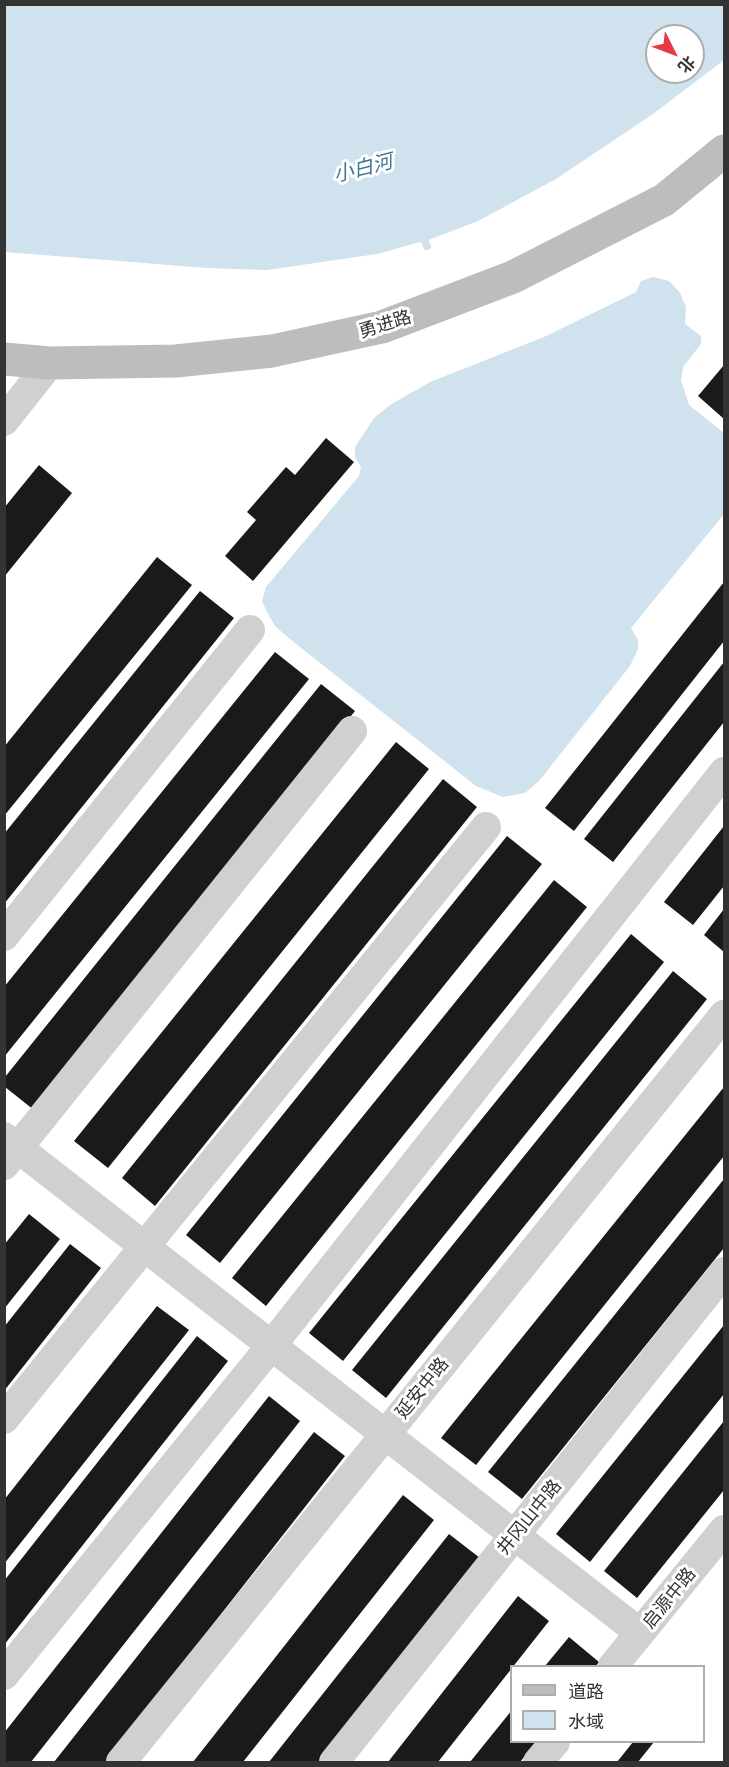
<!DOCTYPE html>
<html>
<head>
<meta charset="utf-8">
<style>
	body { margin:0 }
	#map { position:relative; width:729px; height:1767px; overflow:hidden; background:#fff; font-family:Barlow,"Noto Sans SC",sans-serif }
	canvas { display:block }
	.frame { position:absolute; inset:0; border:6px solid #333; pointer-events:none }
	.legend { position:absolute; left:510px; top:1665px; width:195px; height:78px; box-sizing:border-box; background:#fff; border:2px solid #adadad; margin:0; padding:8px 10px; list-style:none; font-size:18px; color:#333 }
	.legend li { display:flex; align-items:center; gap:12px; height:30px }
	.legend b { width:30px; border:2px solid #adadad }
	.north { position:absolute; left:645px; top:24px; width:60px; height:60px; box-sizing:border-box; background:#fff; border:2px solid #adadad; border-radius:50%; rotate:132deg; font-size:16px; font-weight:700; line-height:24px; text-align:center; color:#333 }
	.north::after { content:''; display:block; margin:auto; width:21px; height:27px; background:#e63946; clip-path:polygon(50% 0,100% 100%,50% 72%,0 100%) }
</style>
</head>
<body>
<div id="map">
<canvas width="729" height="1767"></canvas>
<div class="frame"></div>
<ul class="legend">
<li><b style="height:8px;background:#bdbdbd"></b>道路</li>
<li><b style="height:16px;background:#cfe2ee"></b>水域</li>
</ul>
<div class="north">北</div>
</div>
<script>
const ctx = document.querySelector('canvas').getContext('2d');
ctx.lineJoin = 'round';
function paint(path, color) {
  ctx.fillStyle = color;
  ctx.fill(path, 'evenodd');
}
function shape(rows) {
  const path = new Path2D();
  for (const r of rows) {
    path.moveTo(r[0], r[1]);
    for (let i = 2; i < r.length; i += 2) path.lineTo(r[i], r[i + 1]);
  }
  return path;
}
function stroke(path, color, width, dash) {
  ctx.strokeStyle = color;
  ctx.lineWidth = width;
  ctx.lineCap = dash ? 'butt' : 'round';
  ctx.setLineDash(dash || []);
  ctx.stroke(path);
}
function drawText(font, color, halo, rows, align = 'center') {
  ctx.font = font + ' Barlow,"Noto Sans SC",sans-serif';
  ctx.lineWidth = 6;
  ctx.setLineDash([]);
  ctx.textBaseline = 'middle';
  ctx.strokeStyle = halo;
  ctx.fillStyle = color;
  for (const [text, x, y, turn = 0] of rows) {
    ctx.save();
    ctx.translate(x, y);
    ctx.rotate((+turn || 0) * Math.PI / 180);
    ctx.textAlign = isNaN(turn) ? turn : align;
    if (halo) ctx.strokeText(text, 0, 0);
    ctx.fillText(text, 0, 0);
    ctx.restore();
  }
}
paint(shape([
	[4,5,724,5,724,60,653,114,556,179,478,221,431,239,377,254,267,270,207,268,5,252],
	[657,36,693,36,693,72,657,72],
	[653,277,669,281,680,293,686,307,685,324,701,336,701,344,683,367,681,380,689,405,724,433,724,514,631,628,638,640,638,649,630,666,539,781,525,793,503,797,476,786,291,640,275,626,268,614,262,601,266,587,359,476,361,467,355,457,355,447,374,418,390,405,430,382,544,337,636,292,641,281]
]), '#cfe2ee');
stroke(shape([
	[421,231,427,246]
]), '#cfe2ee', 8);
paint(shape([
	[724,365,724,419,698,396],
	[326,438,354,462,253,581,225,556,256,520,247,512,286,467,295,475],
	[39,465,72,493,4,577,4,508],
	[157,557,192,585,4,816,4,747],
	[724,582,724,641,574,831,545,808],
	[200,591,234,618,4,904,4,834],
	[275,652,309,679,4,1057,4,987],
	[724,662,724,722,613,862,584,839],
	[321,684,355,711,34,1110,5,1087,5,1077],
	[396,742,429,769,108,1168,74,1141],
	[443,779,477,807,155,1206,122,1178],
	[724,826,724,886,693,925,664,902],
	[507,836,542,864,220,1263,186,1235],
	[554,880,587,907,266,1306,232,1278],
	[724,909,724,952,704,935],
	[631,934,664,962,343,1361,309,1333],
	[673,971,707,999,386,1398,352,1370],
	[724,1087,724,1156,476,1465,441,1438],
	[724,1179,724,1248,522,1499,488,1472],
	[29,1214,60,1239,4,1309,4,1245],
	[70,1244,101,1268,4,1391,4,1327],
	[157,1306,189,1330,4,1564,4,1500],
	[724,1325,724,1394,590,1562,556,1534],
	[197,1336,228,1361,4,1645,4,1581],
	[269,1396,300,1421,31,1762,4,1762,4,1733],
	[724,1421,724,1490,637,1598,604,1571],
	[314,1432,345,1456,105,1762,54,1762],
	[403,1495,434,1520,243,1762,193,1762],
	[449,1534,480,1558,319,1762,269,1762],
	[518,1596,549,1621,438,1762,388,1762],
	[569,1637,599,1662,596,1666,545,1666],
	[512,1710,512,1742,537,1742,520,1762,470,1762],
	[633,1742,654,1742,638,1762,617,1762]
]), '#1a1a1a');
stroke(shape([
	[4,421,50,363],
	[4,936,250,630],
	[4,1137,640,1633],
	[4,1165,352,731],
	[4,1419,486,827],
	[613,1666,724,1530],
	[4,1675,271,1346,724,772],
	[121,1762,724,1015],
	[334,1762,724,1272],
	[538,1762,555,1742]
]), '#d0d0d0', 30);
stroke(shape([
	[4,359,50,363,176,361,272,351,382,327,513,277,664,200,724,151]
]), '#bdbdbd', 33);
drawText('18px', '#333', '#fff', [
	["勇进路",385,324,-17],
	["延安中路",422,1388,-51],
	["井冈山中路",529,1517,-51],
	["启源中路",669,1598,-51]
]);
drawText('italic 20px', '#3f7597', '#fff', [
	["小白河",363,168,-14]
]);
</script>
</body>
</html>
